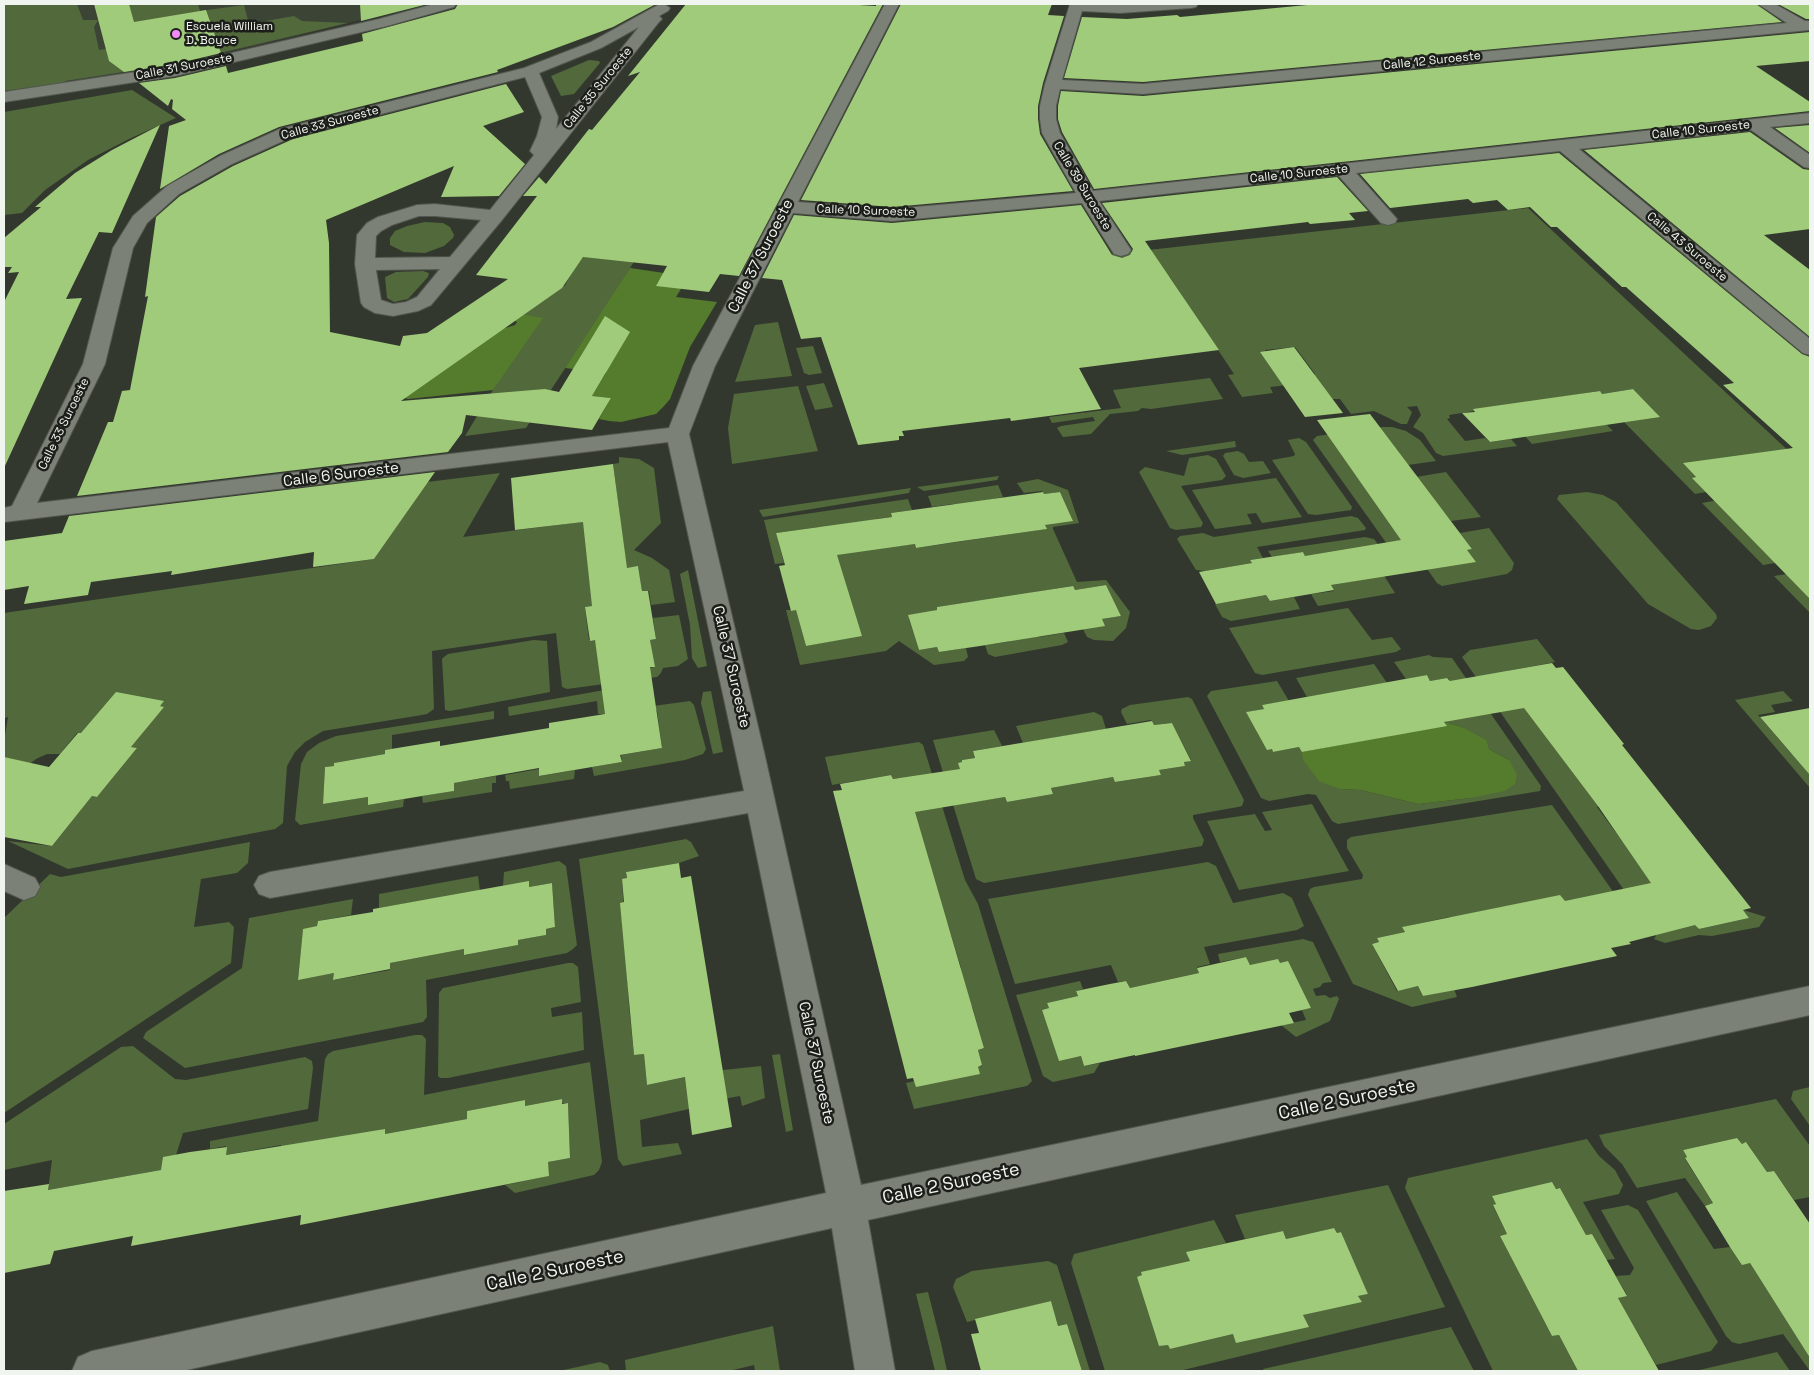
<!DOCTYPE html>
<html>
<head>
<meta charset="utf-8">
<style>
	body { margin:0 }
	#map { position:relative; width:1814px; height:1375px; overflow:hidden; background:#33382f; font-family:"Space Grotesk",sans-serif }
	canvas { display:block }
	.frame { position:absolute; inset:0; border:5px solid #f1f5ef; pointer-events:none }
</style>
</head>
<body>
<div id="map">
<canvas width="1814" height="1375"></canvas>
<div class="frame"></div>
</div>
<script>
const ctx = document.querySelector('canvas').getContext('2d');
ctx.lineJoin = 'round';
function paint(path, color) {
  ctx.fillStyle = color;
  ctx.fill(path, 'evenodd');
}
function shape(rows) {
  const path = new Path2D();
  for (const r of rows) {
    path.moveTo(r[0], r[1]);
    for (let i = 2; i < r.length; i += 2) path.lineTo(r[i], r[i + 1]);
  }
  return path;
}
function stroke(path, color, width, dash) {
  ctx.strokeStyle = color;
  ctx.lineWidth = width;
  ctx.lineCap = dash ? 'butt' : 'round';
  ctx.setLineDash(dash || []);
  ctx.stroke(path);
}
function drawText(font, color, halo, rows, align = 'center') {
  ctx.font = font + ' "Space Grotesk",sans-serif';
  ctx.lineWidth = 5;
  ctx.setLineDash([]);
  ctx.textBaseline = 'middle';
  ctx.strokeStyle = halo;
  ctx.fillStyle = color;
  for (const [text, x, y, turn = 0] of rows) {
    ctx.save();
    ctx.translate(x, y);
    ctx.rotate((+turn || 0) * Math.PI / 180);
    ctx.textAlign = isNaN(turn) ? turn : align;
    if (halo) ctx.strokeText(text, 0, 0);
    ctx.fillText(text, 0, 0);
    ctx.restore();
  }
}
paint(shape([
	[39,4,417,4,360,20,259,45,168,65,66,83]
]), '#3c4436');
paint(shape([
	[4,4,77,4,83,20,98,20,94,27,99,50,106,49,132,16,129,4,198,4,200,11,244,5,249,24,294,16,302,21,348,23,168,65,65,81,66,83,4,91],
	[760,4,798,4,726,113,617,289,526,428,465,436,496,385,533,316,525,316,520,314,564,285,564,287,575,267,660,149],
	[589,60,599,61,600,63,574,94,561,96,551,76],
	[132,90,176,118,131,138,88,160,45,190,22,213,4,215,4,112],
	[1528,208,1810,471,1810,542,1770,502,1687,467,1696,477,1693,478,1706,492,1695,494,1624,422,1636,416,1656,413,1633,389,1602,394,1599,391,1449,415,1450,418,1447,419,1465,441,1485,438,1490,442,1511,439,1517,446,1443,456,1436,453,1423,433,1413,427,1421,415,1417,406,1407,407,1412,412,1407,424,1401,424,1374,411,1351,414,1340,399,1332,399,1312,375,1315,374,1295,347,1265,350,1288,385,1270,387,1273,393,1242,397,1228,375,1234,374,1169,276,1090,285,1049,261],
	[425,222,443,223,450,227,454,235,453,238,444,246,425,253,404,252,390,245,390,238,395,231,407,226],
	[423,271,429,273,428,277,408,299,394,302,387,298,385,277,396,272],
	[778,322,792,376,735,382,755,325],
	[813,346,822,373,809,375,804,373,796,348],
	[1210,378,1223,399,1151,409,1142,408,1138,411,1110,414,1091,434,1063,437,1057,428,1061,426,1095,421,1093,417,1052,423,1049,417,1121,408,1113,390],
	[824,383,833,407,815,410,806,386],
	[798,386,818,451,732,464,728,428,734,394],
	[1602,420,1613,431,1532,444,1522,433],
	[1383,427,1392,427,1406,431,1420,440,1436,461,1408,465,1467,550,1472,549,1460,533,1489,528,1514,563,1512,570,1507,574,1442,586,1437,583,1425,566,1402,565,1313,440,1317,436],
	[1299,438,1306,442,1352,507,1351,510,1316,515,1308,514,1272,460,1294,456,1295,454,1288,440],
	[1235,441,1236,447,1182,455,1166,451],
	[1238,451,1244,454,1249,462,1263,461,1271,473,1243,478,1234,475,1223,456,1225,453],
	[1208,455,1216,459,1226,476,1222,480,1181,486,1203,523,1201,527,1176,530,1170,528,1139,472,1145,467,1184,476,1189,458],
	[619,457,639,459,654,468,661,523,634,550,652,558,669,570,675,602,651,605,649,591,642,591,638,566,592,606,585,607,589,640,595,640,604,675,654,667,650,640,656,639,653,618,679,615,688,659,678,666,663,668,661,673,657,677,567,689,562,687,556,633,432,651,434,709,427,714,416,716,323,731,305,742,295,752,287,766,283,823,275,829,68,869,8,841,52,846,92,796,97,797,137,748,131,747,163,707,160,706,81,733,77,733,60,754,47,754,36,759,4,783,4,741,8,717,4,718,4,613,374,559,419,494,419,483,500,473,463,537,620,517,613,464,619,463],
	[1446,472,1481,517,1451,521,1416,477],
	[999,476,997,480,924,491,917,487],
	[1276,478,1302,517,1262,523,1256,513,1247,514,1252,524,1215,529,1192,490],
	[1038,479,1068,490,1079,523,1053,527,1053,529,1077,582,1106,580,1130,612,1126,628,1113,641,1094,640,1087,637,1083,629,1102,619,1121,616,1106,585,1075,590,1072,586,1035,592,979,605,977,601,937,607,937,610,909,619,919,650,937,647,939,652,966,648,968,657,964,661,934,665,899,641,886,651,800,665,786,610,796,610,806,646,852,637,819,527,776,533,784,563,775,564,764,520,908,499,912,510,891,513,892,517,876,519,885,547,915,544,916,548,1046,529,1045,525,1072,519,1060,492,1044,494,1042,491,1024,493,1017,483],
	[998,485,1003,497,954,507,953,504,932,507,928,496],
	[911,488,909,493,763,517,759,510],
	[1587,492,1603,495,1616,502,1716,614,1717,618,1711,626,1699,630,1691,629,1648,604,1557,499,1559,495],
	[1719,500,1781,562,1763,565,1702,503],
	[1351,516,1358,518,1366,528,1365,530,1257,547,1263,558,1250,560,1252,563,1205,571,1196,570,1177,539,1180,536,1203,533,1214,537],
	[1365,537,1374,539,1395,567,1383,574,1395,593,1318,606,1311,594,1334,591,1331,585,1377,577,1305,556,1303,552,1272,557,1268,551],
	[688,570,707,666,698,668,692,658,690,625,680,574],
	[1787,574,1804,592,1810,591,1810,613,1774,576],
	[1266,595,1270,601,1294,597,1300,609,1231,621,1222,617,1215,604],
	[1348,608,1372,640,1392,637,1401,649,1396,652,1262,675,1255,673,1229,628],
	[1037,631,1039,637,1064,633,1068,642,1062,645,995,657,988,654,985,645,1007,642],
	[1537,639,1555,662,1508,671,1602,805,1597,807,1623,842,1628,841,1699,929,1749,918,1743,910,1766,917,1759,927,1712,936,1699,935,1665,943,1654,939,1656,936,1462,657,1470,650],
	[534,640,547,641,550,692,450,711,445,710,442,659,444,657,448,654],
	[1429,655,1433,657,1452,658,1541,786,1540,791,1338,824,1332,821,1316,795,1308,794,1269,801,1261,798,1207,696,1211,691,1277,681,1289,701,1262,705,1264,709,1247,712,1267,749,1272,749,1273,752,1299,747,1340,789,1361,790,1418,804,1471,798,1509,760,1489,749,1462,727,1444,722,1471,712,1448,678,1430,681,1427,675,1406,679,1394,662],
	[1374,664,1387,683,1307,697,1296,678],
	[650,682,653,706,690,701,694,705,706,749,703,754,685,760,594,776,592,767,622,762,621,755,662,748,657,710,604,719,603,714,598,714,597,701,509,716,508,707],
	[711,691,723,752,713,754,701,703,703,692],
	[1783,691,1793,701,1771,705,1775,712,1758,715,1791,753,1810,750,1810,788,1735,700],
	[1188,697,1192,699,1244,800,1242,806,1238,807,1193,815,1193,818,1204,840,1202,846,984,883,976,879,933,740,994,730,1002,746,973,751,975,758,962,760,978,801,1005,797,1007,802,1053,794,1051,788,1113,777,1116,782,1161,775,1159,770,1185,766,1184,762,1191,760,1172,723,1154,725,1151,720,1127,724,1121,712,1122,709,1130,705],
	[494,711,494,719,392,735,392,749,385,750,385,754,334,763,334,766,325,767,323,804,368,797,368,805,404,799,403,807,300,825,295,820,301,764,307,752,319,743,336,736],
	[1094,712,1102,716,1106,729,1023,743,1016,726],
	[919,742,923,745,965,880,978,904,1032,1081,1027,1086,914,1109,906,1083,982,1066,978,1050,984,1048,972,1006,966,1007,954,969,961,968,949,928,898,778,893,779,891,775,832,785,825,757],
	[539,769,540,776,575,770,574,779,510,789,509,781,506,781,505,775],
	[496,776,496,783,492,783,492,792,423,803,422,796,454,791,454,783],
	[1312,804,1349,871,1239,890,1207,821,1255,814,1265,831,1272,830,1262,812],
	[1552,805,1643,934,1454,924,1449,917,1403,927,1405,932,1377,938,1379,942,1372,944,1397,991,1418,986,1423,996,1454,989,1457,997,1412,1007,1353,984,1308,895,1310,889,1314,887,1362,879,1363,875,1347,848,1347,840,1351,837],
	[686,839,691,842,699,856,679,863,626,872,627,879,622,879,629,1006,634,1055,644,1054,647,1085,714,1071,761,1066,765,1098,742,1106,740,1096,689,1105,689,1109,640,1120,642,1147,678,1143,682,1154,623,1166,618,1159,579,859],
	[250,842,248,863,237,873,201,879,194,927,229,922,234,927,231,963,4,1113,4,918,50,874,61,877],
	[559,861,566,866,577,945,573,949,567,953,426,980,427,1017,423,1022,185,1068,143,1038,146,1032,242,968,249,918,353,899,351,915,318,921,317,926,303,930,298,979,334,973,334,980,390,970,390,963,464,949,465,955,518,945,518,940,546,935,546,929,555,927,552,883,529,887,529,882,503,886,504,872],
	[1208,862,1216,866,1233,903,1283,893,1292,898,1304,926,1297,930,1204,947,1210,964,1197,967,1199,973,1130,988,1126,981,1118,982,1111,965,1015,984,988,899],
	[478,876,480,891,379,908,379,894],
	[1303,939,1313,942,1332,982,1323,983,1320,987,1313,989,1316,996,1325,995,1330,998,1337,996,1339,999,1330,1021,1296,1037,1281,1025,1306,1020,1302,1010,1311,1008,1280,963,1250,965,1246,957,1220,962,1218,954],
	[568,963,573,963,578,967,581,1002,551,1008,552,1017,582,1012,584,1050,448,1078,440,1078,438,1076,439,993,443,988],
	[1080,981,1083,989,1076,991,1078,996,1047,1003,1049,1008,1042,1010,1059,1060,1081,1056,1084,1066,1100,1063,1094,1073,1053,1082,1043,1076,1016,995],
	[415,1035,422,1035,426,1039,424,1095,590,1062,602,1162,599,1170,594,1175,515,1193,505,1185,548,1176,548,1162,570,1158,568,1103,562,1103,561,1099,525,1106,525,1100,467,1111,467,1119,385,1134,385,1129,281,1154,281,1145,226,1155,226,1146,210,1149,210,1141,318,1121,325,1059,328,1054,333,1051],
	[133,1046,175,1079,186,1080,305,1057,312,1061,313,1068,308,1109,183,1133,176,1155,161,1170,48,1190,52,1160,4,1170,4,1124,121,1047],
	[780,1054,793,1130,786,1132,772,1055],
	[1810,1087,1810,1126,1791,1099,1793,1091],
	[1776,1099,1810,1146,1810,1197,1794,1200,1774,1171,1767,1172,1747,1143,1742,1144,1737,1138,1683,1150,1687,1157,1685,1159,1713,1203,1705,1206,1685,1178,1637,1188,1622,1164,1604,1146,1599,1135],
	[1587,1139,1599,1156,1615,1170,1623,1185,1619,1194,1583,1202,1615,1259,1606,1260,1592,1234,1586,1235,1560,1188,1492,1196,1496,1204,1493,1206,1507,1234,1500,1236,1552,1336,1559,1335,1578,1371,1493,1371,1405,1188,1408,1178],
	[1388,1185,1445,1307,1179,1371,1105,1371,1071,1263,1074,1254,1214,1220,1226,1243,1187,1252,1190,1261,1168,1345,1170,1349,1233,1334,1308,1327,1303,1315,1361,1301,1358,1296,1368,1294,1341,1232,1337,1233,1334,1228,1286,1239,1283,1231,1245,1239,1235,1215],
	[1677,1192,1714,1249,1730,1247,1750,1263,1810,1358,1810,1371,1783,1334,1739,1344,1732,1342,1726,1336,1646,1201],
	[1628,1205,1638,1210,1718,1342,1711,1351,1656,1365,1618,1298,1627,1295,1616,1276,1630,1275,1634,1268,1601,1210],
	[1048,1261,1057,1265,1090,1371,1082,1371,1067,1324,1058,1326,1051,1301,967,1322,953,1287,956,1279,972,1271],
	[928,1292,941,1343,947,1371,935,1371,916,1294],
	[773,1326,780,1371,755,1371,754,1365,729,1371,626,1371,625,1360],
	[1451,1327,1474,1371,1264,1371,1263,1369],
	[1777,1352,1790,1371,1695,1371],
	[600,1362,608,1365,610,1371,559,1371]
]), '#51693b');
paint(shape([
	[630,268,664,273,681,289,676,297,717,302,690,347,670,399,664,406,656,414,621,422,609,421,599,419,611,398,592,396,606,373,565,368],
	[520,314,543,318,493,390,408,399,405,398,382,367,515,325,517,322,512,319],
	[1444,722,1462,727,1486,740,1489,749,1509,760,1517,775,1515,784,1505,791,1471,798,1418,804,1361,790,1340,789,1319,781,1303,760,1302,752,1446,725]
]), '#557c2d');
paint(shape([
	[94,4,129,4,134,22,206,10,221,53,175,64,124,72,109,61],
	[360,4,428,4,361,21],
	[458,4,656,4,613,27,497,70,498,72,279,127,219,154,160,189,169,126,186,120,172,109,173,100,171,99,168,106,139,83,175,78,226,66,228,73,363,41,362,34,455,9],
	[686,4,842,4,876,6,876,4,883,4,739,276,720,274,709,292,656,286,667,266,583,257,562,288,401,401,545,389,559,392,605,316,630,332,592,396,611,398,592,430,466,415,462,433,448,452,77,496,108,422,113,422,122,391,130,390,148,296,145,297,156,217,180,196,233,166,293,139,506,84,524,112,483,126,525,164,499,196,441,197,454,166,326,220,329,243,330,332,400,346,403,336,427,333,508,279,476,275,537,196,523,196,539,177,546,184,589,129,592,130,640,72,628,76],
	[901,4,1052,4,1048,15,1064,16,1043,83,1038,106,1038,119,1040,134,1073,191,892,207,801,200],
	[1318,4,1756,4,1782,22,1143,82,1064,78,1082,17,1127,19,1177,15,1180,17],
	[1778,4,1810,4,1810,19,1806,19],
	[1810,32,1810,61,1756,66,1810,102,1810,111,1094,189,1062,132,1058,119,1058,106,1061,91,1143,96],
	[160,125,112,233,99,232,66,299,82,298,4,468,4,302,19,272,8,273,12,267,4,267,4,238,41,207,35,207,75,173,112,150],
	[1810,125,1810,153,1775,128],
	[1750,132,1803,169,1810,170,1810,229,1764,235,1810,270,1810,337,1584,150],
	[1559,153,1802,354,1810,357,1810,599,1692,478,1696,477,1683,463,1793,448,1723,385,1734,383,1626,287,1622,287,1557,227,1551,227,1530,207,1508,210,1497,200,1473,203,1468,199,1390,208,1360,174],
	[1337,177,1368,211,1349,213,1355,220,1310,224,1308,222,1145,241,1219,350,1079,368,1101,409,1011,421,1010,418,902,431,904,436,899,436,899,440,858,445,821,337,801,339,782,280,762,278,794,215,892,223,1081,205,1112,255,1122,258,1130,255,1133,249,1102,203],
	[1294,347,1343,413,1305,417,1260,352],
	[1633,389,1660,417,1490,442,1462,413,1475,412,1473,409,1600,391,1602,394],
	[1370,414,1472,549,1467,550,1476,562,1331,585,1334,590,1270,601,1266,595,1216,604,1199,572,1252,563,1250,560,1303,552,1305,556,1401,540,1317,420],
	[613,464,627,568,638,566,642,591,648,591,656,639,650,640,655,667,650,667,662,748,620,755,622,762,592,767,539,776,539,768,454,783,454,791,422,796,368,805,368,797,323,804,325,767,334,766,334,763,385,754,385,750,440,741,440,746,549,728,549,723,605,714,595,640,590,641,585,607,592,606,583,522,515,530,511,478],
	[435,472,374,559,313,567,314,552,171,575,172,571,91,582,88,595,24,604,29,586,4,590,4,541,62,533,69,516],
	[1043,492,1044,494,1060,492,1073,521,1045,525,1047,529,955,542,916,548,915,544,837,555,862,636,806,646,796,610,791,611,779,566,785,565,776,533,892,517,891,513],
	[1106,585,1121,616,1102,619,1105,626,980,646,939,652,937,647,919,650,908,615,937,610,937,607,1073,586,1075,590],
	[1552,663,1556,668,1563,667,1624,744,1622,745,1751,908,1743,910,1749,918,1699,929,1695,925,1629,942,1631,944,1611,948,1617,956,1472,987,1423,996,1418,986,1398,991,1372,944,1379,942,1377,938,1405,932,1402,927,1560,895,1565,901,1651,883,1598,806,1524,708,1444,722,1447,726,1302,752,1299,747,1273,752,1272,749,1267,750,1246,712,1264,709,1262,705,1427,675,1430,681,1447,678,1450,681],
	[116,692,164,701,160,706,164,707,131,747,137,748,97,797,92,796,52,846,4,837,4,757,49,767,78,733,81,733],
	[1810,708,1810,775,1760,717],
	[1152,721,1154,725,1172,723,1191,761,1184,762,1185,766,1159,770,1161,775,1115,782,1113,777,1051,788,1053,794,1007,802,1005,797,915,812,984,1048,978,1050,982,1065,978,1067,980,1074,916,1087,913,1078,907,1079,833,791,842,790,840,784,891,775,893,779,960,769,958,763,962,762,962,760,975,758,973,751],
	[679,863,681,878,691,876,732,1127,692,1135,685,1077,647,1085,644,1054,634,1055,620,903,624,902,622,879,627,878,626,872],
	[529,881,529,887,552,883,555,927,546,929,546,935,518,940,518,945,464,955,464,949,390,963,390,969,333,980,334,973,298,980,303,929,317,926,318,921,373,912,373,909],
	[1246,957,1250,965,1278,959,1280,963,1288,961,1311,1008,1289,1013,1294,1023,1135,1056,1135,1055,1084,1066,1081,1056,1059,1061,1042,1010,1049,1008,1047,1003,1078,996,1076,991,1110,984,1126,981,1130,988,1199,973,1197,968],
	[562,1099,562,1104,568,1103,570,1158,548,1162,549,1176,300,1225,301,1215,131,1246,133,1236,54,1251,50,1264,4,1273,4,1191,49,1184,48,1190,161,1170,163,1157,190,1152,227,1147,226,1155,385,1129,385,1134,467,1119,467,1111,525,1100,525,1106],
	[1737,1138,1742,1144,1746,1142,1767,1172,1774,1171,1810,1224,1810,1358,1750,1263,1742,1265,1730,1247,1705,1206,1713,1203,1685,1158,1687,1157,1683,1150],
	[1552,1182,1556,1189,1560,1188,1586,1235,1592,1234,1627,1296,1618,1298,1659,1371,1578,1371,1559,1335,1552,1336,1500,1236,1507,1234,1493,1205,1496,1204,1492,1196],
	[1334,1228,1337,1233,1341,1232,1368,1294,1358,1296,1362,1302,1303,1315,1309,1327,1236,1343,1233,1334,1170,1349,1168,1345,1159,1346,1137,1277,1142,1275,1141,1272,1190,1261,1186,1252,1283,1231,1286,1239],
	[1051,1301,1058,1326,1067,1324,1082,1371,981,1371,971,1334,979,1333,975,1319]
]), '#a0cb7a');
const minor = shape([
	[434,4,456,4,454,7,387,26,175,76,4,102,4,92,175,66,379,19,434,4],
	[664,4,670,8,668,11,659,16,662,19,659,22,502,220,431,305,418,311,393,316,375,313,364,307,361,303,355,264,357,235,367,223,378,217,417,205,435,204,490,210,534,155,530,151,537,136,542,117,525,77,292,137,232,164,179,194,147,223,133,248,105,364,37,503,669,428,693,366,885,4,899,4,798,202,892,209,1076,193,1042,133,1040,119,1040,106,1045,84,1070,4,1198,4,1196,7,1191,8,1120,13,1082,11,1062,80,1143,84,1787,23,1758,4,1775,4,1805,21,1810,21,1810,30,1143,94,1060,89,1056,106,1056,119,1060,133,1093,191,1810,113,1810,123,1770,127,1810,155,1810,168,1804,167,1751,130,1579,149,1810,339,1810,355,1803,353,1560,151,1356,173,1397,219,1395,223,1388,225,1381,223,1338,175,1099,201,1131,250,1128,254,1121,256,1114,254,1082,203,892,221,793,213,715,366,689,434,764,752,861,1185,1810,986,1810,1015,868,1220,895,1371,855,1371,832,1228,182,1371,72,1371,78,1357,92,1351,826,1193,748,813,270,898,259,894,254,885,259,876,270,872,744,791,668,442,4,522,4,508,12,506,83,364,113,248,133,216,167,186,220,156,280,129,524,68,591,42,658,5,664,4],
	[639,27,556,129,558,117,539,73,601,48,639,27],
	[419,216,435,216,481,220,450,257,375,258,376,236,381,231,392,225,419,216],
	[440,269,417,297,406,302,393,304,381,300,376,270,440,269],
	[4,864,35,878,40,887,35,896,24,900,4,891,4,864]
]);
stroke(minor, '#53574f', 2);
paint(minor, '#7b8176');
for (const [x, y, r, color] of [
	[176,34,5,"#f08bf5"]
]) {
  const dot = new Path2D();
  dot.arc(x, y, r, 0, 2 * Math.PI);
  ctx.fillStyle = color;
  ctx.fill(dot);
  stroke(dot, '#1c1e1a', 2);
}
drawText('12px', '#f1f5ef', '#1c1e1a', [
	["Escuela William",186,27],
	["D. Boyce",186,41]
], 'left');
drawText('12px', '#f1f5ef', '#1c1e1a', [
	["Calle 12 Suroeste",1432,61,-6],
	["Calle 31 Suroeste",184,67,-11],
	["Calle 35 Suroeste",598,88,-51],
	["Calle 33 Suroeste",330,123,-15],
	["Calle 10 Suroeste",1701,130,-6],
	["Calle 10 Suroeste",1299,174,-6],
	["Calle 39 Suroeste",1082,186,59],
	["Calle 10 Suroeste",866,211,2],
	["Calle 43 Suroeste",1687,247,40],
	["Calle 33 Suroeste",64,424,-64]
]);
drawText('15px', '#f1f5ef', '#1c1e1a', [
	["Calle 37 Suroeste",761,256,-63],
	["Calle 6 Suroeste",341,475,-7],
	["Calle 37 Suroeste",731,667,77],
	["Calle 37 Suroeste",816,1063,78]
]);
drawText('18px', '#f1f5ef', '#1c1e1a', [
	["Calle 2 Suroeste",1347,1100,-12],
	["Calle 2 Suroeste",951,1184,-12],
	["Calle 2 Suroeste",555,1271,-12]
]);
</script>
</body>
</html>
